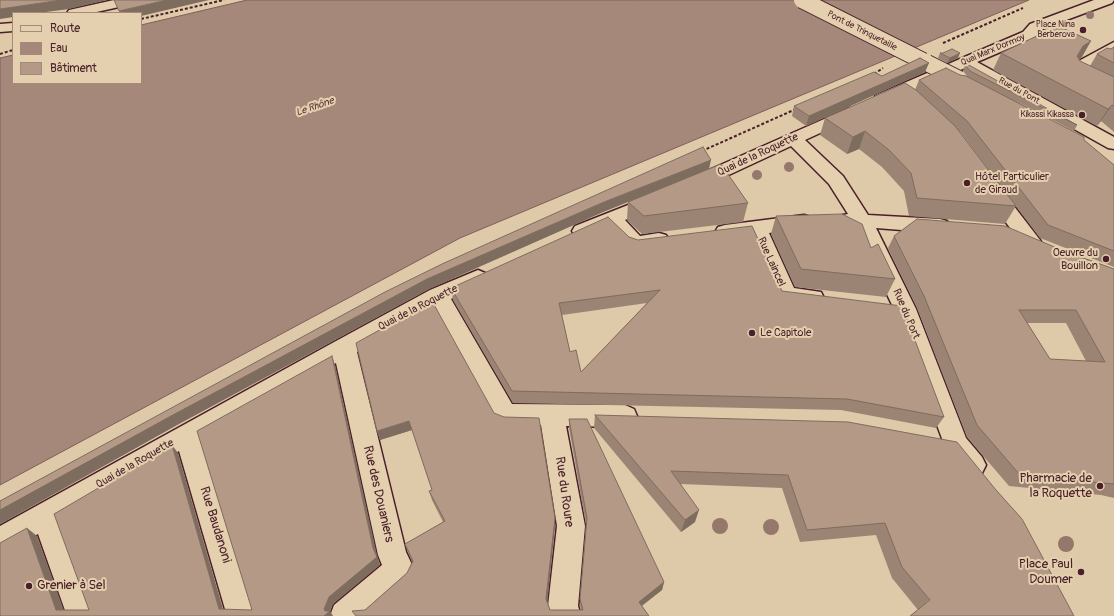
<!DOCTYPE html>
<html>
<head>
<meta charset="utf-8">
<style>
	body { margin:0 }
	#map { position:relative; width:1114px; height:616px; overflow:hidden; background:#dec9a9; font-family:Pangolin,sans-serif }
	canvas { display:block }
	.legend { position:absolute; left:12px; top:12px; width:130px; height:72px; box-sizing:border-box; background:#e4d0ae; border:1px solid #a6897a; margin:0; padding:5px 7px; list-style:none; font-size:12px; color:#4a1f2b }
	.legend li { display:flex; align-items:center; gap:8px; height:20px }
	.legend b { width:20px; border:1px solid #a6897a }
</style>
</head>
<body>
<div id="map">
<canvas width="1114" height="616"></canvas>
<ul class="legend">
<li><b style="height:5px;background:#e4d0ae"></b>Route</li>
<li><b style="height:11px;background:#a58879"></b>Eau</li>
<li><b style="height:11px;background:#b49a86"></b>Bâtiment</li>
</ul>
</div>
<script>
const ctx = document.querySelector('canvas').getContext('2d');
ctx.lineJoin = 'round';
function paint(path, color) {
  ctx.fillStyle = color;
  ctx.fill(path, 'evenodd');
}
function shape(rows) {
  const path = new Path2D();
  for (const r of rows) {
    path.moveTo(r[0], r[1]);
    for (let i = 2; i < r.length; i += 2) path.lineTo(r[i], r[i + 1]);
  }
  return path;
}
function stroke(path, color, width, dash) {
  ctx.strokeStyle = color;
  ctx.lineWidth = width;
  ctx.lineCap = dash ? 'butt' : 'round';
  ctx.setLineDash(dash || []);
  ctx.stroke(path);
}
function drawText(font, color, halo, rows, align = 'center') {
  ctx.font = font + ' Pangolin,sans-serif';
  ctx.lineWidth = 4;
  ctx.setLineDash([]);
  ctx.textBaseline = 'middle';
  ctx.strokeStyle = halo;
  ctx.fillStyle = color;
  for (const [text, x, y, turn = 0] of rows) {
    ctx.save();
    ctx.translate(x, y);
    ctx.rotate((+turn || 0) * Math.PI / 180);
    ctx.textAlign = isNaN(turn) ? turn : align;
    if (halo) ctx.strokeText(text, 0, 0);
    ctx.fillText(text, 0, 0);
    ctx.restore();
  }
}
const water = shape([
	[247,0,1029,0,460,238,0,485,0,58,13,55,13,83,141,83,141,25,247,0]
]);
paint(water, '#a58879');
stroke(water, '#815e5a', 1);
const minor = shape([
	[114,0,139,0,137,3,92,13,67,13,69,10,114,0],
	[1094,0,1114,0,1112,3,1042,29,1039,34,1033,38,977,62,1114,137,1114,149,1108,148,965,68,888,101,882,103,876,101,874,98,876,95,1023,32,1030,24,1094,0],
	[13,23,13,31,0,32,0,24,13,23],
	[1114,42,1114,52,1087,69,1085,71,1114,87,1114,98,1071,76,1069,73,1075,63,1114,42],
	[849,108,855,109,857,113,855,117,805,140,843,176,868,215,940,219,947,221,950,226,947,231,940,233,876,228,916,309,966,438,982,457,986,465,982,473,973,477,964,473,947,452,894,309,855,227,843,225,840,220,843,215,848,214,829,184,791,146,705,186,698,188,691,186,689,182,691,178,849,108],
	[993,186,1000,188,1040,240,1043,245,1040,250,1033,252,1026,250,984,192,986,188,993,186],
	[656,194,663,196,666,200,663,204,625,220,640,236,659,233,666,235,669,240,666,245,636,250,629,248,609,227,582,238,575,236,572,231,575,226,656,194],
	[804,215,811,217,814,222,811,227,769,233,794,288,821,292,824,298,821,304,813,306,778,301,750,235,725,239,718,237,715,232,718,227,725,225,804,215],
	[478,270,485,273,489,278,485,283,451,299,512,404,625,405,634,409,637,416,634,423,625,427,566,426,585,526,578,606,581,616,551,616,548,606,557,526,541,425,505,424,496,421,434,308,357,352,406,552,414,569,409,579,368,616,330,616,334,605,382,565,378,555,336,363,201,439,257,616,227,616,179,451,61,521,97,616,67,616,38,534,0,555,0,526,336,341,430,290,478,270]
]);
stroke(minor, '#4a1f2b', 3);
stroke(shape([
	[141,19,224,0],
	[943,43,1023,8],
	[0,54,13,50],
	[874,74,883,68],
	[702,151,796,109]
]), '#4a1f2b', 2, [3, 2]);
paint(minor, '#e4d0ae');
const majorBridge = shape([
	[802,0,923,61],
	[927,63,959,79]
]);
stroke(majorBridge, '#4a1f2b', 18, []);
stroke(majorBridge, '#e4d0ae', 16);
ctx.fillStyle = '#96776c';
for (const [x, y, r] of [
	[1090,15,4],
	[789,167,5],
	[757,175,5],
	[720,526,8],
	[771,527,8],
	[1066,544,8]
]) {
  ctx.beginPath();
  ctx.arc(x, y, r, 0, 2 * Math.PI);
  ctx.fill();
}
paint(shape([
	[1114,47,1114,132,1101,121,1097,126,993,70,1001,53,1082,57,1079,59,1080,61,1090,66,1097,54,1111,49],
	[940,53,943,53,958,58,947,63,938,58],
	[965,65,1077,125,1074,131,1014,100,1084,140,1114,165,1114,267,1040,238,961,133,959,131,1016,206,1005,224,909,216,904,191,882,167,859,149,847,154,820,135,825,118,915,90,919,80,960,75,967,76,963,71],
	[925,72,806,126,792,116,794,106,882,76],
	[709,168,748,203,743,222,642,234,627,220,628,202,643,196,603,212,429,289,177,425,0,524,0,501,442,264],
	[776,216,871,248,895,279,886,297,795,287,771,234],
	[894,236,1064,251,1114,269,1114,498,1101,495,1009,486,967,437,917,308,888,248],
	[1027,323,1066,323,1086,361,1050,359],
	[629,237,782,291,944,417,936,428,841,410,513,403,453,300,451,288],
	[647,303,581,372,570,352,562,315],
	[494,413,555,518,555,526,547,601,550,610,581,610,580,606,580,599,586,525,569,428,569,419,664,582,662,590,642,606,649,616,365,610,407,573,412,562,405,544,443,522,432,500,429,491,432,490,412,430,380,440,377,431],
	[595,415,996,490,1022,519,918,610,892,578,876,535,800,542,782,488,681,484,695,522,681,532,594,428]
]), '#9b8473');
paint(shape([
	[62,0,107,0,69,9,38,13,13,13,13,17,0,19,0,9],
	[167,0,209,0,141,16,141,13,120,13,119,11],
	[1091,41,1082,57,1074,62,1083,46],
	[960,53,958,58,947,63,950,58],
	[929,63,925,72,806,126,809,116],
	[1112,105,1101,121,1097,126,1108,109],
	[865,131,859,149,847,154,853,137],
	[711,160,709,169,603,212,429,289,177,425,0,524,0,510,171,416,427,279,604,202],
	[332,356,335,365,377,555,380,565,333,604,330,611,333,616,324,616,324,609,329,597,373,548],
	[409,421,412,430,380,440,377,431],
	[172,445,178,453,225,616,219,609],
	[699,510,695,522,681,532,685,520],
	[555,518,555,526,547,606,546,599],
	[27,528,37,536,66,616,56,610],
	[664,582,662,590,637,609,639,602]
]), '#7e6c5e');
const building = shape([
	[0,0,62,0,0,9,0,0],
	[114,0,167,0,119,11,114,0],
	[1058,26,1091,41,1083,46,1077,56,1080,61,1114,77,1114,106,1112,105,1108,109,1001,53,1058,26],
	[1114,47,1114,63,1097,54,1107,48,1111,49,1114,47],
	[952,49,960,53,950,58,940,53,943,53,952,49],
	[920,58,929,63,809,116,794,106,874,72,882,76,920,58],
	[967,64,1077,125,970,71,965,65,967,64],
	[946,68,960,75,966,76,1084,137,1084,140,1114,165,1114,251,1048,225,967,121,919,80,946,68],
	[905,83,916,90,955,126,1016,206,917,198,911,173,889,150,865,131,853,137,825,118,905,83],
	[703,147,711,160,604,202,427,279,171,416,0,510,0,501,385,292,442,264,703,147],
	[721,164,748,203,644,216,628,202,721,164],
	[842,214,862,224,871,248,878,244,895,279,801,269,776,216,842,214],
	[608,217,629,237,638,240,752,226,782,291,902,306,944,417,847,399,512,391,451,288,608,217],
	[660,290,581,372,576,350,570,352,559,303,660,290],
	[917,219,1005,226,1064,251,1114,269,1114,484,1020,475,977,425,924,296,894,236,917,219],
	[1019,310,1076,310,1105,362,1050,359,1019,310],
	[432,301,494,413,504,417,539,418,555,518,546,599,550,610,583,610,580,599,587,518,569,419,587,419,664,582,639,602,649,616,356,616,352,611,365,610,407,573,413,561,405,544,445,521,429,491,432,490,409,421,377,431,356,343,432,301],
	[332,356,373,548,377,557,329,597,324,609,325,611,330,611,324,616,0,616,0,543,27,528,56,610,89,610,54,514,172,445,219,609,252,610,197,431,332,356],
	[595,415,848,422,957,442,996,490,1022,519,1074,616,910,616,930,600,902,567,885,523,807,530,788,475,671,471,699,510,685,520,595,415]
]);
paint(building, '#b49a86');
stroke(building, '#7e6c5e', 1);
for (const [x, y, r, color] of [
	[1083,30,4,"#4a1f2b"],
	[1082,115,4,"#4a1f2b"],
	[967,183,4,"#4a1f2b"],
	[1106,259,4,"#4a1f2b"],
	[752,333,4,"#4a1f2b"],
	[1100,486,4,"#4a1f2b"],
	[1081,572,4,"#4a1f2b"],
	[29,586,4,"#4a1f2b"]
]) {
  const dot = new Path2D();
  dot.arc(x, y, r, 0, 2 * Math.PI);
  ctx.fillStyle = color;
  ctx.fill(dot);
  stroke(dot, '#e4d0ae', 1.5);
}
drawText('9px', '#4a1f2b', '#e4d0ae', [
	["Place Nina",1075,25],
	["Berberova",1075,35],
	["Kikassi Kikassa",1074,115]
], 'right');
drawText('9px', '#4a1f2b', '#e4d0ae', [
	["Pont de Trinquetaille",862,31,27],
	["Quai Marx Dormoy",993,50,-23],
	["Rue du Pont",1019,91,29]
]);
drawText('italic 10px', '#5c343b', '#e4d0ae', [
	["Le Rhône",315,107,-19]
]);
drawText('11px', '#4a1f2b', '#e4d0ae', [
	["Quai de la Roquette",758,155,-25],
	["Rue Laincel",771,262,66],
	["Quai de la Roquette",418,308,-27],
	["Rue du Port",906,314,67],
	["Quai de la Roquette",135,464,-30]
]);
drawText('11px', '#4a1f2b', '#e4d0ae', [
	["Hôtel Particulier",975,177],
	["de Giraud",975,190],
	["Oeuvre du",1098,253,"right"],
	["Bouillon",1098,266,"right"],
	["Le Capitole",760,333]
], 'left');
drawText('13px', '#4a1f2b', '#e4d0ae', [
	["Pharmacie de",1092,479],
	["la Roquette",1092,494],
	["Place Paul",1073,565],
	["Doumer",1073,580],
	["Grenier à Sel",37,586,"left"]
], 'right');
drawText('13px', '#4a1f2b', '#e4d0ae', [
	["Rue du Roure",564,492,82],
	["Rue des Douaniers",378,494,77],
	["Rue Baudanoni",215,525,73]
]);
</script>
</body>
</html>
